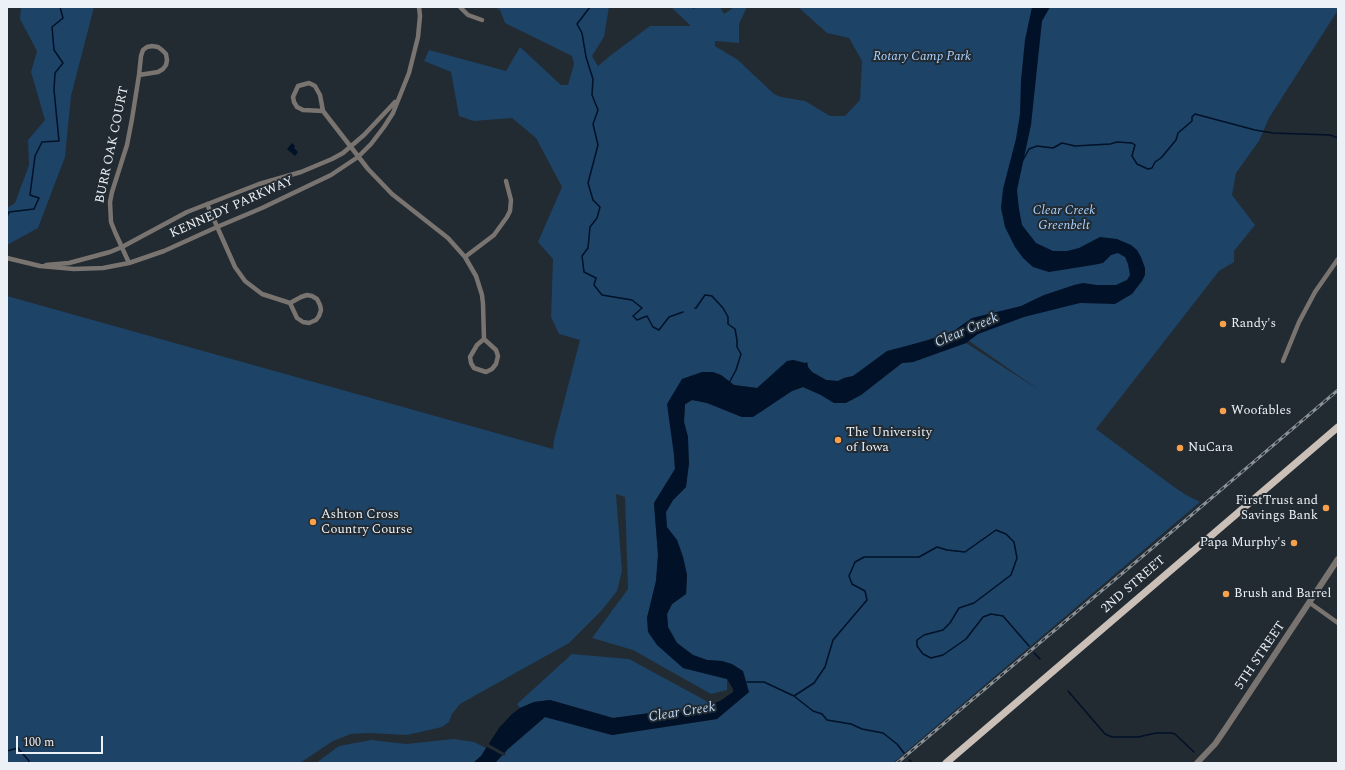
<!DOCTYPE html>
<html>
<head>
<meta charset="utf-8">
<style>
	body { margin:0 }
	#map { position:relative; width:1345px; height:770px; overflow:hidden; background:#222a32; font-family:Spectral,serif }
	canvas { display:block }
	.frame { position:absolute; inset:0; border:8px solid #ebf1f6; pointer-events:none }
	.scale { position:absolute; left:16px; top:736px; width:87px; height:18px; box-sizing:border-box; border:2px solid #ebf1f6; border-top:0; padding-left:5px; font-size:12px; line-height:14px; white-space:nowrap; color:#ebf1f6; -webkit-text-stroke:3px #222a32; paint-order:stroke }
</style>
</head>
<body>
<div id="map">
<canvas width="1345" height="770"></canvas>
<div class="frame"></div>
<div class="scale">100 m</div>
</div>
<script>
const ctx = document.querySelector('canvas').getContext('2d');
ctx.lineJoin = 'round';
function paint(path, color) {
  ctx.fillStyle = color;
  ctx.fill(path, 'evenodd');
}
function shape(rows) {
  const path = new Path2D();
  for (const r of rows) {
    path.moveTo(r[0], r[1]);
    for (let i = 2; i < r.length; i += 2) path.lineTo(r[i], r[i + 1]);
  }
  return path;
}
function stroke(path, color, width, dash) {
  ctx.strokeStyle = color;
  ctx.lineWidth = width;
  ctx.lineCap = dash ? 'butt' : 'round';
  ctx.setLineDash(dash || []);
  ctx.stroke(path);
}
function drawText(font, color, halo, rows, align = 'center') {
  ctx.font = font + ' Spectral,serif';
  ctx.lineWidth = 4;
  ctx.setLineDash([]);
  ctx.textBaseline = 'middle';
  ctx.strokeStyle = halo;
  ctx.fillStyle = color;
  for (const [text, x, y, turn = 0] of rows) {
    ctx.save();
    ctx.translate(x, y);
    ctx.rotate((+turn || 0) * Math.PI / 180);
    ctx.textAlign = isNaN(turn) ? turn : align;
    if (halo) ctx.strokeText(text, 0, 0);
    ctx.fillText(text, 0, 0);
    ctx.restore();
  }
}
paint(shape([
	[21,7,94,7,71,96,65,157,38,228,7,245,7,208,15,203,29,165,28,140,45,120,31,72,37,51,20,19],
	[495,7,609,7,604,37,592,56,598,66,611,55,650,26,691,26,671,7,691,7,693,9,698,7,720,7,724,14,734,7,747,7,739,24,739,43,715,41,715,46,738,60,774,94,781,97,805,101,830,116,845,116,860,100,862,61,849,38,827,33,798,7,1338,7,1338,10,1269,118,1259,141,1236,173,1232,195,1255,225,1234,251,1234,262,1219,271,1096,429,1174,487,1186,495,1200,502,893,763,495,763,508,749,545,717,612,735,717,719,749,692,722,661,707,660,693,655,677,643,668,627,667,614,672,604,686,594,687,575,683,557,677,540,666,527,666,512,673,500,686,487,688,437,684,422,685,405,692,400,707,403,742,417,761,412,777,400,792,391,803,387,821,395,834,403,861,395,902,363,913,362,966,343,1039,390,955,331,908,346,867,367,853,376,844,378,838,381,826,380,812,372,808,367,808,363,805,363,793,360,757,388,734,385,721,375,682,379,674,455,675,469,654,503,658,555,656,581,647,618,683,668,727,679,727,690,711,694,633,650,592,638,628,589,625,497,616,494,622,571,617,591,602,610,569,643,460,704,452,714,449,722,442,727,407,735,369,733,351,734,333,741,300,763,7,763,7,296,553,449,554,440,580,340,559,334,551,317,553,259,538,242,562,187,536,138,512,118,474,121,459,116,451,72,424,61,429,50,506,71,520,47,561,85,568,85,574,64,572,56,505,23,500,10],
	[572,654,629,659,712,704,683,711,665,711,613,718,550,700,534,702,520,708,517,704],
	[454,739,474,742,486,748,481,756,473,763,316,763,339,746,371,740,406,744]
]), '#1d4367');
paint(shape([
	[1032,7,1050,7,1042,21,1031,125,1017,190,1019,209,1022,225,1036,243,1053,251,1067,251,1079,248,1100,237,1117,239,1131,245,1137,250,1141,257,1145,268,1145,275,1142,281,1132,294,1115,304,1080,303,1024,317,978,334,966,343,913,362,902,363,861,395,846,403,834,403,821,395,803,387,792,391,753,417,742,417,707,403,692,400,685,404,684,422,688,437,689,464,686,487,673,500,666,512,667,527,677,540,683,557,687,575,686,594,672,604,667,614,668,627,677,643,693,655,707,660,722,661,732,664,743,671,749,692,717,719,612,735,545,717,508,749,495,763,473,763,481,756,499,728,512,714,520,708,534,702,550,700,613,718,665,711,684,711,712,704,720,701,733,692,733,689,727,679,683,668,657,645,648,632,647,618,656,581,658,555,654,503,675,469,674,455,667,404,682,379,702,372,713,372,721,375,734,385,757,388,787,361,793,360,805,363,807,362,808,367,812,372,826,380,838,381,844,378,853,376,887,351,929,340,955,330,972,318,1021,306,1044,295,1074,285,1083,283,1097,285,1116,285,1127,280,1130,275,1128,264,1125,257,1118,253,1111,255,1103,263,1093,265,1049,272,1033,267,1023,258,1015,247,1005,227,1001,208,1003,189,1016,139,1020,114,1021,80,1025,40],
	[292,143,295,146,294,148,298,152,295,156,287,149]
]), '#001128');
paint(shape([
	[487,743,506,754,504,756,485,746]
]), '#222a32');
stroke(shape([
	[590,7,577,24,582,33,586,57,593,79,592,95,598,110,593,124,598,145,588,183,593,200,600,207,597,218,590,227,588,248,582,256,584,272,596,278,594,285,602,295,632,300,642,308,633,316,637,320,647,316,653,327,659,330,669,317,683,312],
	[1023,160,1029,149,1037,146,1053,148,1062,143,1075,146,1110,144,1117,142,1132,143,1135,145,1132,156,1137,164,1148,169,1152,168,1155,162,1161,158,1176,140,1178,133,1192,121,1192,117,1195,114,1255,130,1273,133,1330,135,1338,138],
	[7,217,9,212,34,209,39,198,30,195,35,156,42,142,59,141,54,90,55,73,63,63,54,50,52,27,63,18,60,7],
	[695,308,696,308,705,295,712,296,723,308,728,317,728,324,735,329,737,340,737,347,741,354,736,370,729,383],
	[1034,653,1040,659],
	[747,682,764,682,794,696,814,683,825,667,833,640,867,600,865,591,852,584,849,576,855,562,864,557,919,557,937,547,947,550,965,552,996,530,1006,534,1014,542,1017,558,1011,575,974,603,959,608,950,623,943,630,924,635,917,640,917,646,923,654,931,658,943,655,966,639,983,617,991,614,1003,616,1029,646],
	[1068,691,1105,734,1112,737,1138,737,1156,733,1171,733,1175,734,1194,752],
	[794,696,813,711,822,714,827,720,851,724,862,729,883,733,897,744,904,753],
	[7,751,18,748,29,761,29,763],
	[909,760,913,763]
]), '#001128', 1.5);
stroke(shape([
	[460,7,468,15,482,20],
	[323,111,303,110,297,107,294,102,293,97,298,86,309,83,315,86,320,95,323,111,368,169,392,194,448,238,465,257,476,276,482,295,483,304,484,339,477,345,470,357,471,363,474,368,486,372,492,369,496,364,498,356,496,350,484,339],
	[207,204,235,267,245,281,262,294,290,303,297,318,303,322,309,323,316,320,319,316,321,310,320,305,317,299,312,296,307,295,301,297,290,303],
	[465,257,494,235,507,217,510,211,511,200,506,181],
	[7,258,40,266,74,269,103,268,129,263,164,251,217,227,262,208,331,175,358,157,371,144,384,127,393,113,409,73,418,37,420,16,419,7],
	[129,263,115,232,111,222,110,202,112,192,127,145,132,119,139,75,158,72,163,69,166,65,167,60,166,54,162,50,158,47,152,46,147,47,143,50,141,56,139,75],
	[46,265,69,263,110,252,122,247,187,212,259,184,301,172,332,159,343,153,364,135,395,102],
	[1283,361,1299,322,1315,292,1338,259],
	[1310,603,1338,623]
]), '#797470', 4.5);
stroke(shape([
	[1197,763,1215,744,1226,728,1338,559]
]), '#797470', 6);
stroke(shape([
	[946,763,1338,427]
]), '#cac0b8', 7);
const rail = shape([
	[897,763,1188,518,1338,390]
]);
stroke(rail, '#8a9197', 3);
stroke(rail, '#222a32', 1.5, [4.5]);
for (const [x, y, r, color] of [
	[1223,324,4,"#f8a04b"],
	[1223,411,4,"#f8a04b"],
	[838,440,4,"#f8a04b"],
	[1180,448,4,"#f8a04b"],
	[1326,508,4,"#f8a04b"],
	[313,522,4,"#f8a04b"],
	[1294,543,4,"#f8a04b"],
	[1226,594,4,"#f8a04b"]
]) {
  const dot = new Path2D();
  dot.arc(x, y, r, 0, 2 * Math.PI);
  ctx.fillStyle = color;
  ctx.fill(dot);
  stroke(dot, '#222a32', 1.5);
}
drawText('italic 13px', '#aad4ff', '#222a32', [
	["Rotary Camp Park",922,57],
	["Clear Creek",1064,211],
	["Greenbelt",1064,226]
]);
drawText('13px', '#ebf1f6', '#222a32', [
	["BURR OAK COURT",113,145,-78],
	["KENNEDY PARKWAY",232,208,-24],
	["2ND STREET",1134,585,-41],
	["5TH STREET",1261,656,-56]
]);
drawText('13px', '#ebf1f6', '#222a32', [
	["Randy's",1231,324],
	["Woofables",1231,411],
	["The University",846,433],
	["of Iowa",846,448],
	["NuCara",1188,448],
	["FirstTrust and",1318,501,"right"],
	["Savings Bank",1318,516,"right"],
	["Ashton Cross",321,515],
	["Country Course",321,530],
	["Papa Murphy's",1286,543,"right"],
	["Brush and Barrel",1234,594]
], 'left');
drawText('italic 14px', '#bfdaf8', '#222a32', [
	["Clear Creek",967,331,-23],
	["Clear Creek",682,713,-9]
]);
</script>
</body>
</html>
